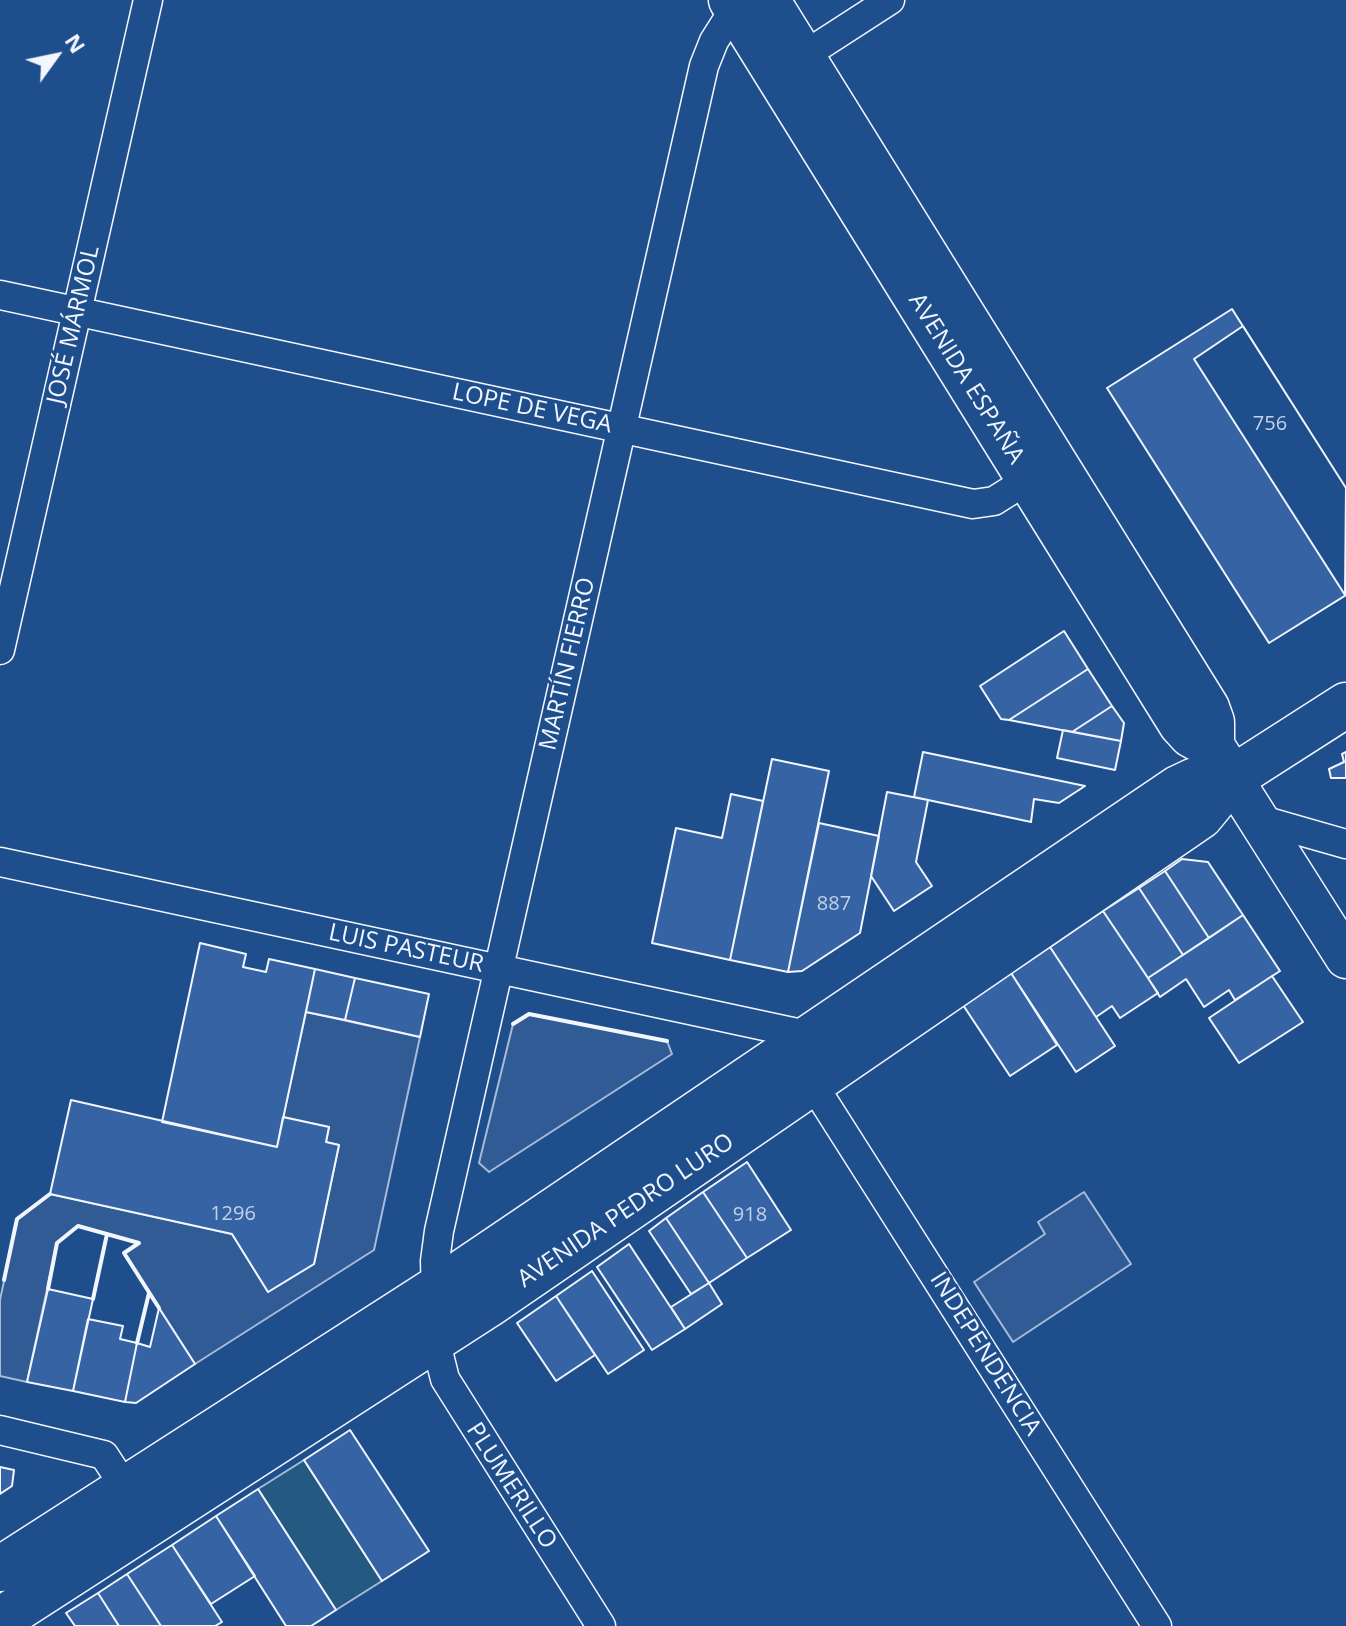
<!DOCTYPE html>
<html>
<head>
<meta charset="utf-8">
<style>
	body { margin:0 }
	#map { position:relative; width:1346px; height:1626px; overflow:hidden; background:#1f4e8c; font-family:"Open Sans",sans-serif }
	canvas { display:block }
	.north { position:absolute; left:16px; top:16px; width:80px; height:80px; -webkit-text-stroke:6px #1f4e8c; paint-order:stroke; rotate:57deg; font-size:22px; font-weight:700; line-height:32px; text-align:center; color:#f2f6ff }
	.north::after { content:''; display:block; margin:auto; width:28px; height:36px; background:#f2f6ff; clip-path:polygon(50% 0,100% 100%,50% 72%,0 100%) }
</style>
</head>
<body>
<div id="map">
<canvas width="1346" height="1626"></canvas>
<div class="north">N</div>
</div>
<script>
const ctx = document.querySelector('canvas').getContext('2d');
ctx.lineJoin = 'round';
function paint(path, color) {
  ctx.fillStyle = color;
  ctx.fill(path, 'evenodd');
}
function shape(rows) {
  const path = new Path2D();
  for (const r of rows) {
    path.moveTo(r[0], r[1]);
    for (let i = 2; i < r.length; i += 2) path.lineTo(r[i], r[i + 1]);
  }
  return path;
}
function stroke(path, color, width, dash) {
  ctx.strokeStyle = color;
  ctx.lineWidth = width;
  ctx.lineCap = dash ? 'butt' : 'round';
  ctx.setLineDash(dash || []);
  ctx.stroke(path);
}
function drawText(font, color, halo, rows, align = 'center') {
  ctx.font = font + ' "Open Sans",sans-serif';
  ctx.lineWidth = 6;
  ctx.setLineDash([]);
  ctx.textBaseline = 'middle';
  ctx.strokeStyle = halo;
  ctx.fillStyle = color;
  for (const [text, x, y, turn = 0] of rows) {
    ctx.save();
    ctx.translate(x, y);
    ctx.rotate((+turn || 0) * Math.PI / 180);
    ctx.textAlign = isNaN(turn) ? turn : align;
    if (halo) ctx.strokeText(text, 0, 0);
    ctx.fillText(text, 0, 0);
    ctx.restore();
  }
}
const green = shape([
	[304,1460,382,1581,336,1610,258,1489,304,1460]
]);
paint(green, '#245a82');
stroke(green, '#a8bbd7', 2);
const parking = shape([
	[306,1012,420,1037,374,1250,195,1364,124,1253,138,1243,78,1226,57,1243,27,1382,0,1376,0,1300,17,1219,50,1194,232,1234,268,1292,314,1264,339,1145,326,1142,329,1127,283,1117,306,1012],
	[529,1014,667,1041,672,1054,489,1172,479,1163,513,1024,529,1014],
	[1084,1192,1131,1264,1013,1342,974,1282,1045,1234,1038,1222,1084,1192]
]);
paint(parking, '#305b95');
stroke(parking, '#a8bbd7', 2);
const building = shape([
	[1232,309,1346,488,1346,595,1269,643,1107,388,1232,309],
	[1243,326,1346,488,1345,595,1194,359,1243,326],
	[1064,631,1088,669,1009,720,1001,719,980,686,1064,631],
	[1088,669,1112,706,1072,732,1009,720,1088,669],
	[1112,706,1124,723,1121,741,1072,732,1112,706],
	[1063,730,1121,741,1115,770,1057,758,1063,730],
	[923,752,1085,786,1059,803,1034,799,1031,822,914,797,923,752],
	[1346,752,1346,778,1331,778,1329,769,1344,762,1342,754,1346,752],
	[772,759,829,771,788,972,730,960,772,759],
	[887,792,928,800,916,862,932,886,894,911,871,876,887,792],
	[731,794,763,801,730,960,652,943,676,828,722,838,731,794],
	[819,823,879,836,860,933,802,971,788,972,819,823],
	[1182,859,1208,862,1243,915,1209,938,1165,871,1182,859],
	[1165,871,1209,938,1183,955,1139,888,1165,871],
	[1139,888,1183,955,1148,978,1103,911,1139,888],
	[1103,911,1158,993,1120,1018,1112,1006,1096,1017,1050,947,1103,911],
	[1243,915,1280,971,1235,1000,1229,990,1204,1007,1186,979,1160,997,1148,978,1243,915],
	[200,943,246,954,243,967,266,972,269,959,315,969,277,1147,162,1122,200,943],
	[1050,947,1115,1046,1076,1072,1011,973,1050,947],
	[315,969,355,978,345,1020,306,1012,315,969],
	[1011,973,1057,1045,1010,1076,963,1005,1011,973],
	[1272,976,1303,1022,1239,1063,1209,1018,1272,976],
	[355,978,429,994,420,1037,345,1020,355,978],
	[71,1100,277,1147,283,1117,329,1127,326,1142,339,1145,314,1264,268,1292,232,1234,50,1194,71,1100],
	[747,1162,791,1230,747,1258,703,1192,747,1162],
	[703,1192,747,1258,709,1283,666,1218,703,1192],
	[666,1218,709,1283,691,1294,649,1231,666,1218],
	[629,1244,685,1329,652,1350,597,1267,629,1244],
	[592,1271,644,1350,608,1374,556,1296,592,1271],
	[709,1283,722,1304,685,1329,671,1307,709,1283],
	[48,1289,93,1299,73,1391,27,1382,48,1289],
	[556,1296,595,1355,556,1381,517,1323,556,1296],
	[159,1308,195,1364,136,1403,125,1402,137,1343,150,1347,159,1308],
	[88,1319,123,1326,120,1339,137,1343,125,1402,73,1391,88,1319],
	[350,1430,429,1551,382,1581,304,1460,350,1430],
	[0,1467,14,1470,12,1486,0,1494,0,1467],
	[258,1489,336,1610,311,1626,286,1626,216,1516,258,1489],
	[216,1516,255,1576,211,1604,172,1545,216,1516],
	[172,1545,222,1622,215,1626,161,1626,127,1574,172,1545],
	[127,1574,161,1626,119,1626,98,1593,127,1574],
	[98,1593,119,1626,75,1626,66,1613,98,1593]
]);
paint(building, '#3563a3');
stroke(building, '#f2f6ff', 2);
const street = shape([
	[791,64,890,0],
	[0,295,973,504,994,501,1040,472],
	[0,650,148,0],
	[1258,819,1346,844],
	[0,862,811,1036],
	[812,1083,1157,1626],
	[0,1430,104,1455,117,1475,114,1491,104,1504],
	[601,1626,445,1379,438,1351,435,1261,439,1231,704,66,714,41,740,0]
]);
const secondary = shape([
	[1232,778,1346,958]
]);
const primary = shape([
	[731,0,1181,724,1191,735,1212,746],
	[767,0,1207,708,1212,722,1212,746,1232,778],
	[0,1569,464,1271,1178,788,1195,780,1232,778],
	[0,1620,488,1305,1201,816,1232,778,1346,705]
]);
stroke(street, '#f2f6ff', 31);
stroke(secondary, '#f2f6ff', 43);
stroke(primary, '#f2f6ff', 47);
stroke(street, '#1f4e8c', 28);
stroke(secondary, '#1f4e8c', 40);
stroke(primary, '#1f4e8c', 44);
stroke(shape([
	[513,1024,529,1014,667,1041],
	[4,1280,17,1219,50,1194],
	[48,1289,57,1243,78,1226,139,1243,124,1253,159,1308],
	[93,1299,107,1234],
	[137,1343,149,1293]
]), '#f2f6ff', 4);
drawText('20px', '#c3d1e8', null, [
	["756",1270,424],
	["887",834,904],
	["1296",233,1214],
	["918",750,1215]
]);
drawText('24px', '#f2f6ff', '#1f4e8c', [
	["JOSÉ MÁRMOL",74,325,-77],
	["AVENIDA ESPAÑA",966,379,58],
	["LOPE DE VEGA",532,409,12],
	["MARTÍN FIERRO",568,664,-77],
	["LUIS PASTEUR",406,949,12],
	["AVENIDA PEDRO LURO",626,1211,-34],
	["INDEPENDENCIA",985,1354,58],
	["PLUMERILLO",511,1486,57]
]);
</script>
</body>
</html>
